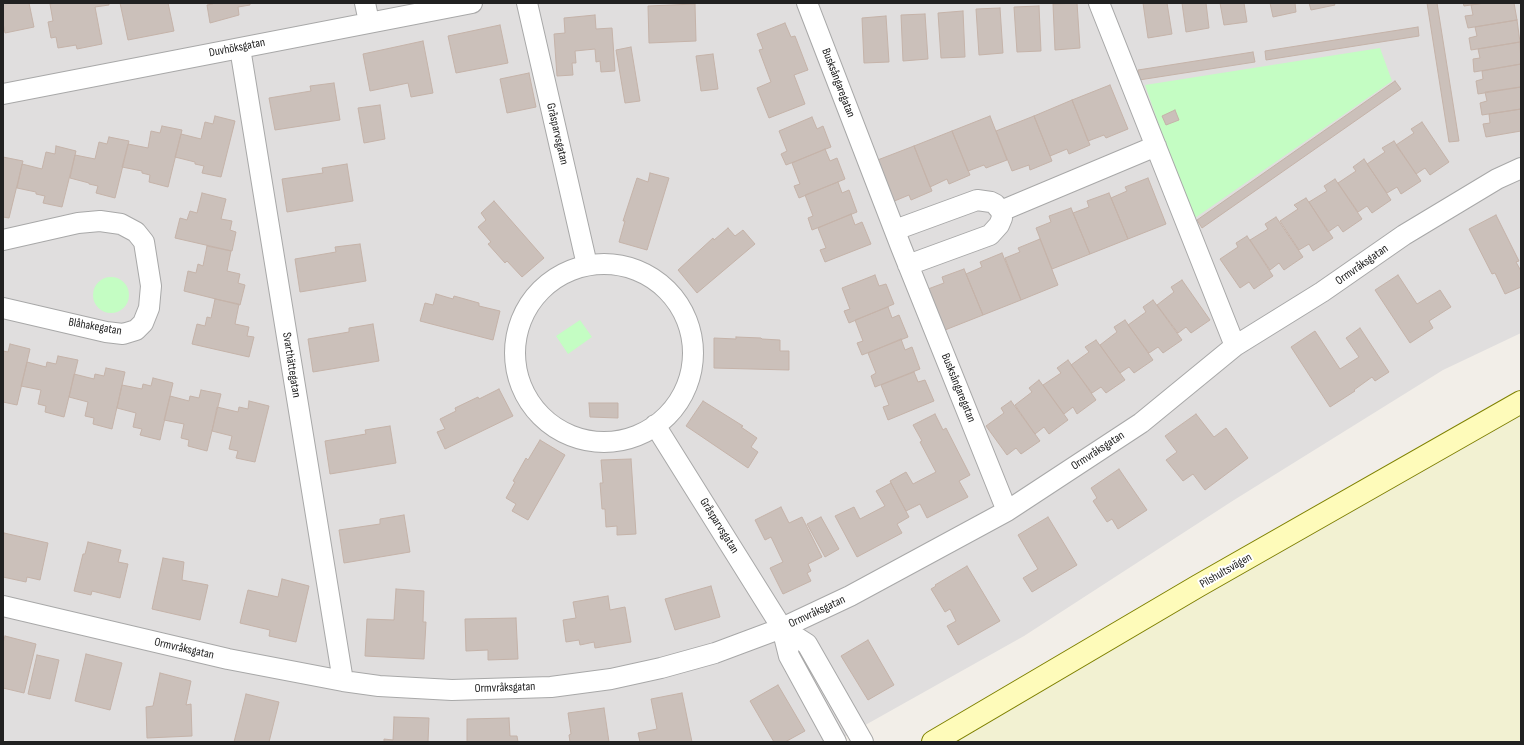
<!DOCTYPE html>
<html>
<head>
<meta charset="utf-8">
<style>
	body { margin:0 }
	#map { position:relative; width:1524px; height:745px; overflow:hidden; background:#f2eee8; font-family:"Sofia Sans Condensed",sans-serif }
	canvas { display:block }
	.frame { position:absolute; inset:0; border:4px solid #212121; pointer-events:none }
</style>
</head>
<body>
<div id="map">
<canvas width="1524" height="745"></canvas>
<div class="frame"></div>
</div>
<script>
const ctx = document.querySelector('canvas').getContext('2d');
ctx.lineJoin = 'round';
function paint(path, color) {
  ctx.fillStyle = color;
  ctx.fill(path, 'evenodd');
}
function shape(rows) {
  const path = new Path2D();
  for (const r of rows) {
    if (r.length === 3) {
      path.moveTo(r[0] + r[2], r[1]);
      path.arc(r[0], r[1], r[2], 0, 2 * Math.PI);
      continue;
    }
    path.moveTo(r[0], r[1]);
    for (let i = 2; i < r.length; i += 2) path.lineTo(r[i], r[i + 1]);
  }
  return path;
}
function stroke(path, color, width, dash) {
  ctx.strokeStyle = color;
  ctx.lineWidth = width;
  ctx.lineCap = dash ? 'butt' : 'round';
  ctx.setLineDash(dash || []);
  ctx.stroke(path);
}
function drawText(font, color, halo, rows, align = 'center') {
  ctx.font = font + ' "Sofia Sans Condensed",sans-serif';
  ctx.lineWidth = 4;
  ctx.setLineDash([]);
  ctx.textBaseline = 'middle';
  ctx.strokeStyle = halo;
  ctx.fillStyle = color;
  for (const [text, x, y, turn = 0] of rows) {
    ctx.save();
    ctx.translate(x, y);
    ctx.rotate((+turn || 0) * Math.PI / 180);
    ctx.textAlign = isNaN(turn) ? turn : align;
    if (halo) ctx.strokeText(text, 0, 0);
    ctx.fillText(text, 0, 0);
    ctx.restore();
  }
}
paint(shape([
	[3,3,1521,3,1521,333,1443,370,1234,500,1024,636,835,742,15,742,3,740]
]), '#e0dede');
paint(shape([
	[1521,416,1521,742,949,742,1093,660]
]), '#f2f1d2');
paint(shape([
	[1380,48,1392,81,1192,220,1145,85],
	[111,295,18],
	[580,320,592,337,568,354,556,336]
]), '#c4fdc3');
const building = shape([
	[3,3,29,3,34,27,5,33,3,23,3,3],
	[56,3,109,3,109,5,95,7,102,44,77,49,76,45,58,48,56,37,51,38,48,22,53,21,50,4,56,3],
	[120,3,168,3,174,31,128,40,120,3],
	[212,3,250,3,250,5,238,7,239,15,210,23,207,5,213,4,212,3],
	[1077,3,1080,48,1055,50,1053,4,1077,3],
	[1143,3,1167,3,1172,34,1148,38,1143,3],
	[1182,3,1206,3,1209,28,1186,32,1182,3],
	[1220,3,1244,3,1247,22,1224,25,1220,3],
	[1270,3,1295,3,1296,12,1273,17,1270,3],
	[1309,3,1334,3,1335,5,1311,10,1309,3],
	[1427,3,1437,3,1459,141,1449,142,1427,3],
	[1463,3,1484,3,1464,6,1463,3],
	[1484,3,1514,3,1517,20,1468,28,1465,16,1473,15,1471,5,1484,3],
	[695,4,696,41,649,43,648,6,695,4],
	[1039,6,1041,51,1017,52,1014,7,1039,6],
	[1000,8,1003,53,979,55,976,9,1000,8],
	[963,11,965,57,941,58,938,13,963,11],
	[925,14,928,59,903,61,901,15,925,14],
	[595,15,596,29,612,28,615,71,601,72,600,61,596,62,595,49,575,51,576,63,572,63,573,75,557,76,554,34,565,33,564,18,595,15],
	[886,16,889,62,864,63,862,18,886,16],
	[1517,20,1520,42,1471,50,1469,38,1477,36,1475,27,1517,20],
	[785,23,791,37,795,36,808,70,794,75,805,104,769,118,757,88,771,82,759,50,763,49,757,34,785,23],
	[500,25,508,63,456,73,448,36,500,25],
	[1418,27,1419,36,1266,60,1265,51,1418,27],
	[423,41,433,93,411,97,408,83,370,91,363,54,423,41],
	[1520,42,1521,64,1474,72,1473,59,1480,58,1478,49,1520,42],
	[631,47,640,101,625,103,616,50,631,47],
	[1253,52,1255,62,1139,80,1138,70,1253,52],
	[713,54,718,89,701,91,696,56,713,54],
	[1521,64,1521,87,1478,94,1476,81,1483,79,1482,71,1521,64],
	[529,73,536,107,507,113,500,79,529,73],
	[1395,81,1401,89,1202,228,1197,220,1395,81],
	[334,83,340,120,275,130,269,98,311,91,310,86,334,83],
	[1110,85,1128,129,1106,138,1104,135,1088,141,1072,100,1110,85],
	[1521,87,1521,109,1482,115,1480,103,1487,101,1485,92,1521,87],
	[1072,100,1090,145,1069,154,1067,149,1050,156,1034,116,1072,100],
	[380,105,385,139,364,143,358,108,380,105],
	[1521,109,1521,131,1486,137,1483,124,1490,123,1489,114,1521,109],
	[1175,110,1179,120,1166,125,1162,116,1175,110],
	[215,116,235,121,221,177,202,173,204,166,195,164,195,162,175,157,181,134,201,139,205,122,213,124,215,116],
	[990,116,1007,160,986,168,984,165,968,171,952,131,990,116],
	[1034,116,1052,161,1030,170,1029,165,1012,171,996,131,1034,116],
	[812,117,817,129,823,126,831,147,786,165,781,154,787,151,779,131,812,117],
	[1422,122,1449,162,1430,175,1425,168,1416,174,1396,145,1414,133,1411,129,1422,122],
	[162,126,182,130,168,187,149,182,150,175,142,173,142,171,122,167,128,144,148,148,151,131,160,133,162,126],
	[952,131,970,175,949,184,947,179,930,187,914,146,952,131],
	[109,137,129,141,115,198,96,193,98,186,89,184,89,183,70,178,75,155,95,159,99,142,107,144,109,137],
	[1394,141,1421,181,1401,194,1397,187,1387,193,1367,164,1385,152,1382,148,1394,141],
	[56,146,76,151,62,207,43,203,45,196,36,194,36,192,17,188,22,164,42,169,46,152,55,154,56,146],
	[914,146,932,191,911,200,909,195,892,202,875,161,914,146],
	[825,149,830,161,837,158,845,179,799,198,794,186,800,184,792,163,825,149],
	[3,157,23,161,9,218,3,217,3,157],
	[1364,159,1391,200,1372,213,1367,206,1358,212,1338,183,1356,171,1353,167,1364,159],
	[347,164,353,201,287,212,282,179,323,173,322,168,347,164],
	[650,173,669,178,647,250,619,242,625,221,623,221,637,178,648,182,650,173],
	[1148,178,1166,224,1128,239,1111,198,1127,191,1125,187,1148,178],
	[1335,179,1362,219,1343,232,1338,225,1328,232,1309,202,1327,191,1324,186,1335,179],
	[838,182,842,193,849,190,857,212,812,230,808,218,813,216,805,195,838,182],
	[202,193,226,199,221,219,232,221,230,230,236,232,232,251,175,238,180,218,187,220,190,211,197,213,202,193],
	[1109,193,1128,239,1090,254,1073,213,1089,207,1087,201,1109,193],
	[1306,198,1333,238,1313,251,1309,244,1299,250,1280,221,1298,209,1294,205,1306,198],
	[494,201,544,258,522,277,507,261,505,263,488,244,491,242,478,227,486,220,481,213,494,201],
	[1071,208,1090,254,1052,269,1036,228,1051,222,1049,216,1071,208],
	[851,214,855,225,862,222,871,244,825,262,820,250,826,248,818,228,851,214],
	[1496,215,1519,261,1516,262,1521,271,1521,287,1505,294,1495,273,1492,274,1469,229,1496,215],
	[1276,217,1303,257,1284,270,1279,263,1270,270,1250,240,1268,229,1265,224,1276,217],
	[728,228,735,236,743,230,755,244,697,293,678,270,713,238,714,240,728,228],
	[1247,236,1273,276,1254,289,1249,282,1240,288,1220,259,1238,247,1236,243,1247,236],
	[1040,239,1058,285,1021,300,1005,258,1020,252,1018,248,1040,239],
	[360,244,366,281,300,292,295,259,336,252,335,247,360,244],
	[207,246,231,251,227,271,240,274,238,283,245,285,240,305,184,291,188,271,196,273,198,264,203,266,207,246],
	[1002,253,1021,300,983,315,966,274,982,267,980,262,1002,253],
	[964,269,983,315,945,330,928,289,944,283,942,277,964,269],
	[875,275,879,286,886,284,894,304,849,323,844,311,850,309,842,288,875,275],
	[1398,275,1417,304,1440,290,1451,307,1429,321,1433,328,1410,343,1375,290,1398,275],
	[1182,280,1210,320,1191,333,1186,327,1178,333,1157,305,1174,292,1171,287,1182,280],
	[436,294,453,299,454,296,479,303,479,306,500,311,493,340,420,321,425,303,433,305,436,294],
	[215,299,239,304,235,324,249,327,247,336,254,337,249,357,192,344,197,324,205,326,207,317,211,318,215,299],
	[1153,300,1182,340,1163,353,1158,347,1149,353,1128,325,1146,312,1143,307,1153,300],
	[888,307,892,318,899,315,908,337,862,355,857,343,863,341,855,320,888,307],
	[1125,320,1153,360,1134,373,1129,367,1120,373,1100,345,1117,332,1114,327,1125,320],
	[373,324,379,361,313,372,308,339,349,332,349,328,373,324],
	[1360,328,1389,372,1375,381,1372,377,1354,390,1355,391,1330,407,1291,347,1315,331,1340,369,1359,357,1346,338,1360,328],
	[736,337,761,338,762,339,780,340,780,351,789,351,789,370,714,368,714,338,736,339,736,337],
	[901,339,905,350,912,347,920,369,875,387,871,376,876,373,868,353,901,339],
	[1096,340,1125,380,1106,393,1101,387,1092,393,1071,365,1089,352,1085,347,1096,340],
	[10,344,30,349,17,405,3,402,3,351,8,352,10,344],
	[58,356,78,360,64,417,45,412,46,406,38,404,41,390,21,386,27,362,46,367,47,362,56,364,58,356],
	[1068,360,1096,400,1077,414,1073,407,1064,414,1043,385,1061,373,1057,368,1068,360],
	[106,368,125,372,112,429,93,424,94,418,85,416,88,402,69,397,74,374,94,379,95,374,104,376,106,368],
	[914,372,918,382,925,380,934,401,888,420,883,407,889,405,881,385,914,372],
	[153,378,173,383,160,440,140,435,142,429,133,427,136,413,117,408,122,385,142,389,143,384,151,386,153,378],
	[1039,380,1068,420,1049,434,1044,427,1035,434,1015,405,1032,392,1029,388,1039,380],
	[499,389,513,416,445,449,437,432,445,429,440,419,456,411,455,408,478,397,479,399,499,389],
	[201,390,221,394,207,451,188,446,189,440,181,438,184,424,164,420,170,396,189,401,190,396,199,398,201,390],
	[249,401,269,406,255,462,236,458,238,451,229,449,232,436,212,431,217,407,238,412,239,407,248,409,249,401],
	[703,401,743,426,741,427,757,438,751,447,758,452,748,468,686,426,703,401],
	[1011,401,1040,441,1021,454,1016,448,1007,455,986,426,1004,413,1001,408,1011,401],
	[589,403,618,403,618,418,590,417,589,403],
	[935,414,943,430,946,428,970,475,959,481,968,497,927,518,920,504,906,511,890,481,906,472,913,484,936,472,920,442,922,441,913,425,935,414],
	[1196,414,1214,437,1226,428,1248,458,1205,490,1193,474,1183,481,1166,460,1177,452,1165,436,1196,414],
	[390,426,396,463,330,474,325,441,366,434,365,430,390,426],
	[540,440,565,455,528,520,512,511,516,504,506,498,515,482,513,481,526,458,528,460,540,440],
	[631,459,636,534,617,535,617,526,606,527,605,509,602,509,600,483,603,483,601,460,631,459],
	[1119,469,1147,510,1118,529,1112,519,1107,522,1093,501,1097,498,1091,488,1119,469],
	[891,483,909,517,897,524,902,533,857,557,835,516,854,507,860,519,885,506,876,491,891,483],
	[781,507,789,523,802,517,822,557,808,564,811,571,807,573,811,581,783,594,770,568,783,562,771,537,765,540,755,520,781,507],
	[404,515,410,552,344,563,339,530,380,524,380,519,404,515],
	[821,517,839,549,825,557,807,524,821,517],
	[1048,517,1077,565,1032,592,1023,578,1038,569,1018,535,1048,517],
	[4,533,48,543,40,580,27,577,26,582,3,577,3,539,4,533],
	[88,542,121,550,118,562,128,564,120,598,92,591,91,595,74,591,83,554,85,554,88,542],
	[163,558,184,562,182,580,208,585,200,620,152,609,163,558],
	[967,566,1000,621,958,645,947,626,956,621,950,609,945,612,931,589,936,586,935,585,967,566],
	[282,579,309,586,296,642,269,636,270,630,240,623,248,590,278,597,282,579],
	[711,586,720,617,675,630,665,599,711,586],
	[396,589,424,591,423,622,426,622,424,659,365,656,367,619,394,620,396,589],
	[608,596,610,610,625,607,631,642,595,648,594,642,580,645,579,640,566,642,563,620,576,618,573,602,608,596],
	[516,618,518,659,488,660,488,650,466,651,465,619,516,618],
	[5,636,36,644,24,693,3,688,3,643,5,636],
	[868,640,894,685,868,700,841,656,868,640],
	[86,654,122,663,110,710,75,701,86,654],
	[37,655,59,660,50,699,28,694,37,655],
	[160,673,191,681,186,705,191,704,192,736,147,738,146,707,153,706,160,673],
	[778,685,805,731,785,742,774,742,750,701,778,685],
	[682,693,692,742,640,742,638,733,657,729,651,699,682,693],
	[246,694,279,702,269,742,234,742,246,694],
	[604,708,609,742,570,742,569,735,571,734,568,713,604,708],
	[394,717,429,718,428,742,433,742,384,742,384,739,393,740,394,717],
	[509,718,510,736,517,736,518,742,467,742,467,719,509,718]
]);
paint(building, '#cbc0ba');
stroke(building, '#c5b3a9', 1);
const street = shape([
	[365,3,369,22],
	[527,3,587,265],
	[807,3,901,247,1007,511],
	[1099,3,1235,346],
	[240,48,343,681],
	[3,94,472,3],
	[1001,211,1156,146],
	[895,230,977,200,991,202,995,204,1001,211,1002,218,999,225,990,235,908,265],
	[3,240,78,223,100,221,121,224,136,232,144,242,151,286,149,308,143,323,136,330,123,334,106,332,3,308],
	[604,353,89],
	[655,425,782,628,789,656,836,742],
	[3,606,228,659,343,681,379,686,452,690,551,687,611,679,661,668,715,653,782,628,850,596,1007,511,1141,423,1235,346,1322,292,1404,235,1497,179,1521,168],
	[782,628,807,644,863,742]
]);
const secondary = shape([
	[933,742,1198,586,1521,402]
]);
stroke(street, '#a8a8a8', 22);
stroke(secondary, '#7f8100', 24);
stroke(street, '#fff', 20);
stroke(secondary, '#fefbba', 22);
drawText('12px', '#212121', '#fff', [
	["Duvhöksgatan",237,48,-11],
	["Busksångaregatan",838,83,69],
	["Gråsparvsgatan",557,134,77],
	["Ormvråksgatan",1362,265,-35],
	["Blåhakegatan",95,327,10],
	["Svarthättegatan",291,365,81],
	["Busksångaregatan",958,388,68],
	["Ormvråksgatan",1098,451,-33],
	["Gråsparvsgatan",719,526,58],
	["Pilshultsvägen",1226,571,-30],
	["Ormvråksgatan",817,612,-25],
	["Ormvråksgatan",184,649,13],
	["Ormvråksgatan",505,688,-2]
]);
</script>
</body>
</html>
